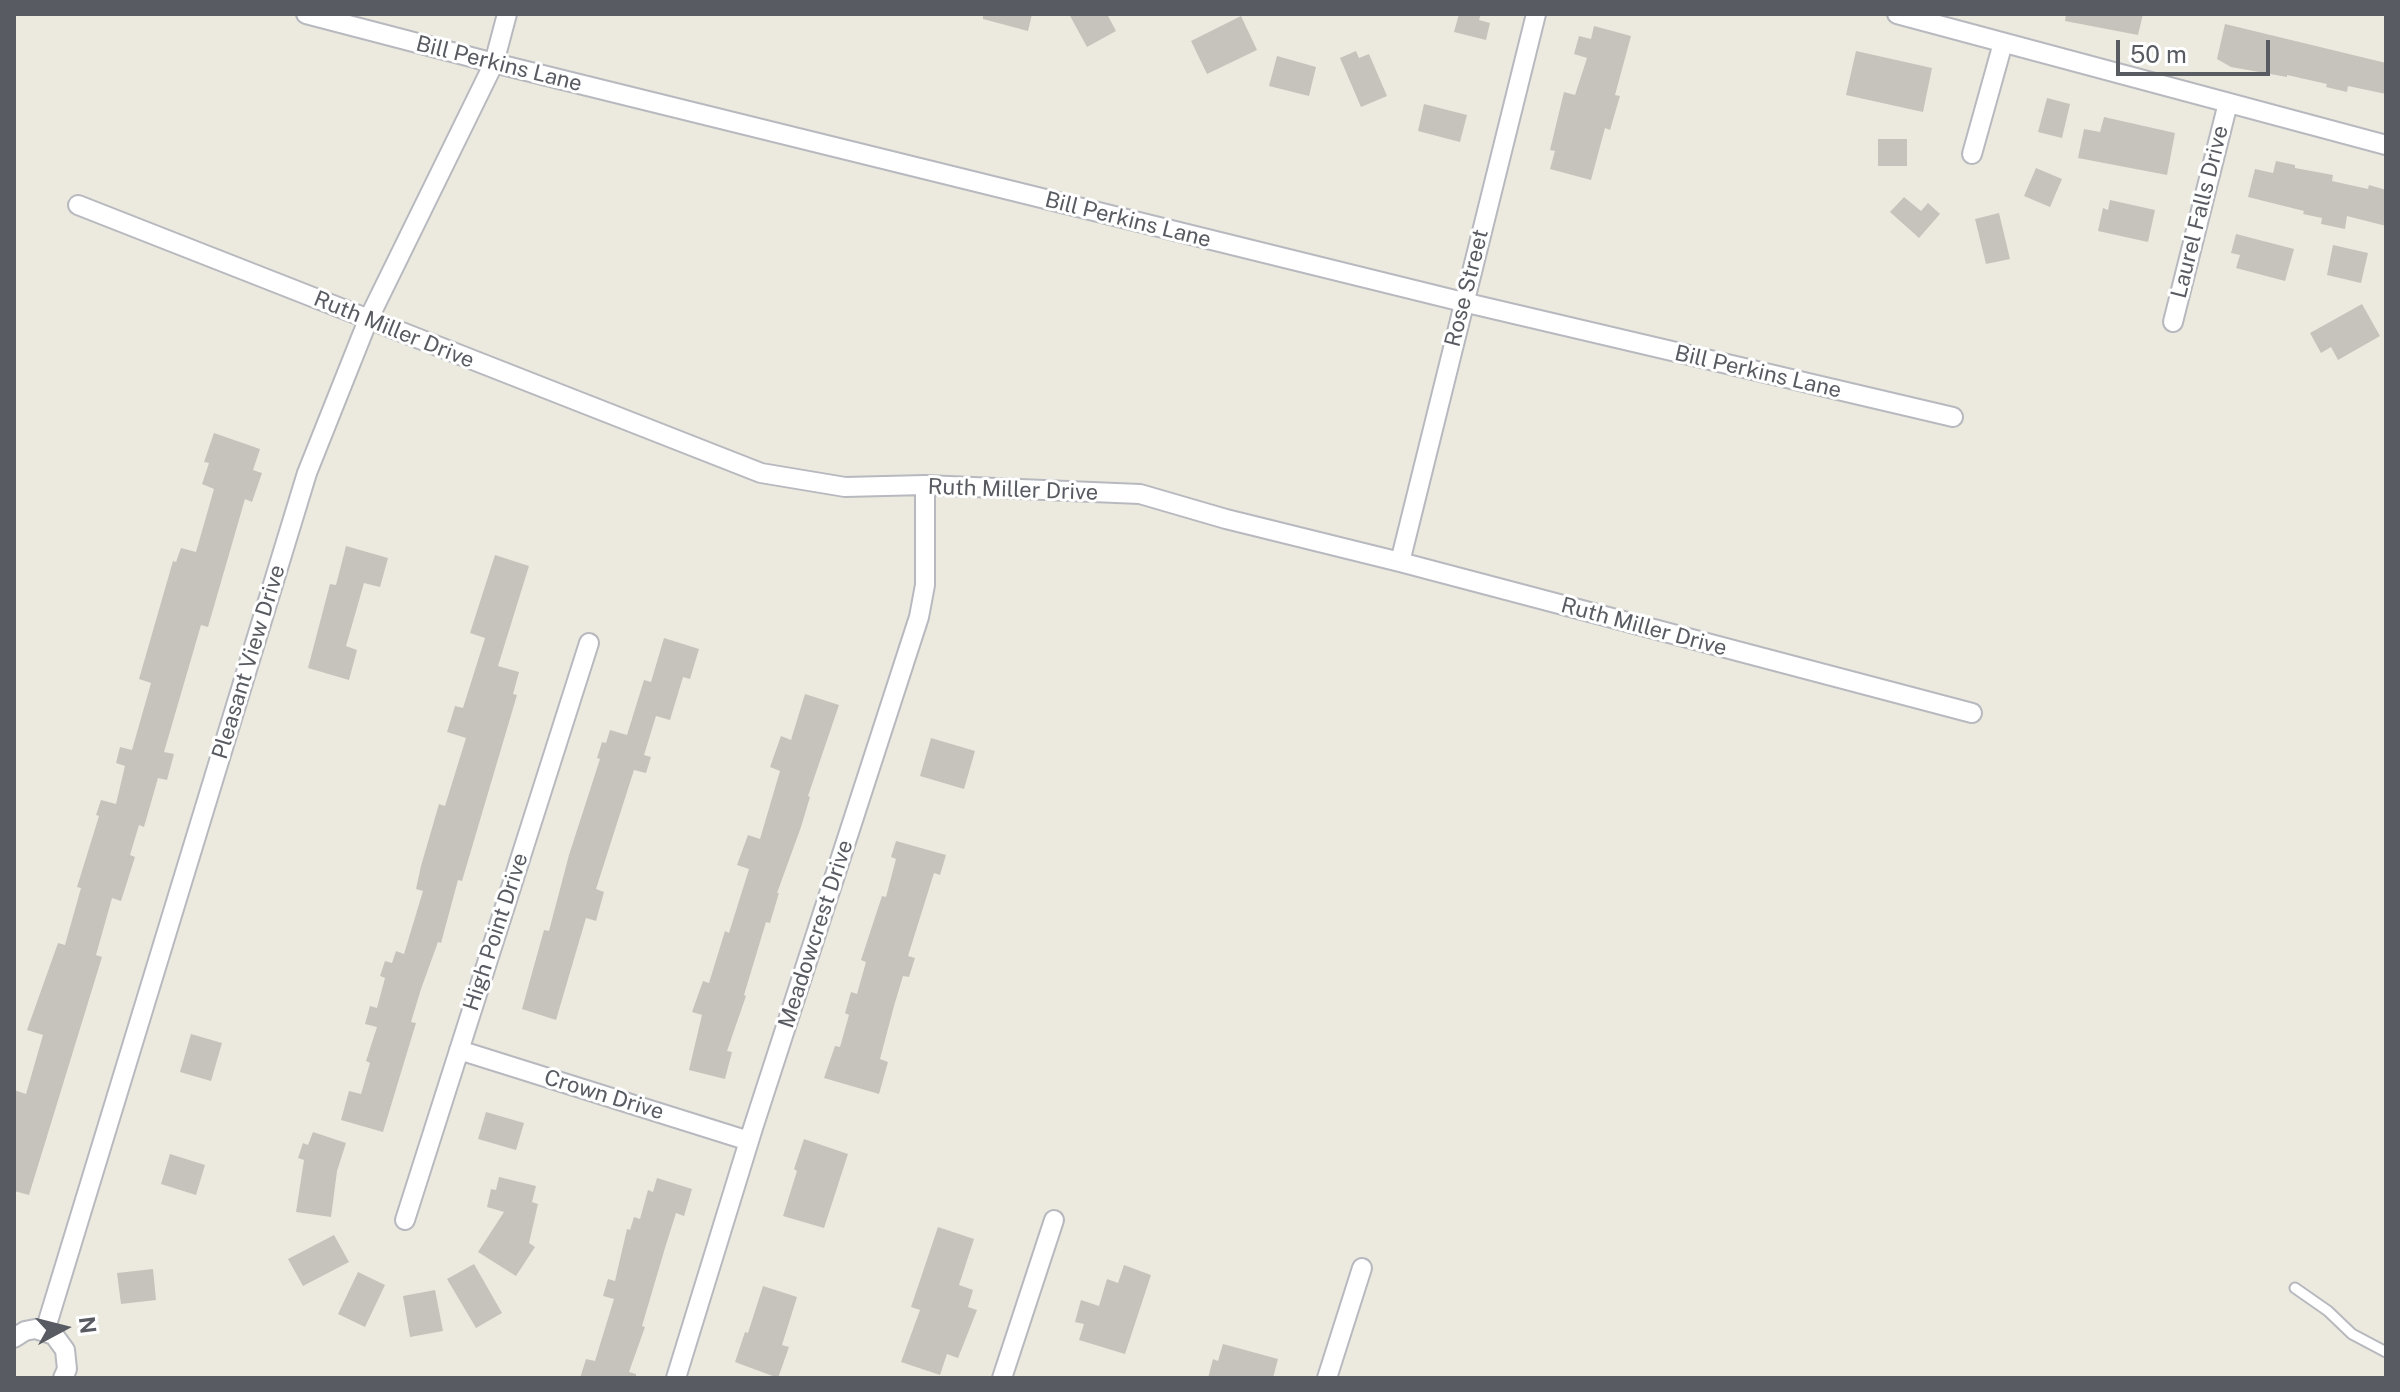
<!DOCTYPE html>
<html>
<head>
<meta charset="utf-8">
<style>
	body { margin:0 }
	#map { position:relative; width:2400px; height:1392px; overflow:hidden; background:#eceadf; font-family:"Public Sans",sans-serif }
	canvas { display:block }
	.frame { position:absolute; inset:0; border:16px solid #585b61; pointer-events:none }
	.north { position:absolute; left:24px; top:1288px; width:80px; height:80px; -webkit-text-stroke:6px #fff; paint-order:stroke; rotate:83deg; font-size:22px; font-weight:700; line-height:32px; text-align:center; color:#585b61 }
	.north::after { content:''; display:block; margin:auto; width:28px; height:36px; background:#585b61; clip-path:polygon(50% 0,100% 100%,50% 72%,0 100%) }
	.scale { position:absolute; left:2116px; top:40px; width:154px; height:36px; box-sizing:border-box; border:4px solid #585b61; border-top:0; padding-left:10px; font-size:24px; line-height:28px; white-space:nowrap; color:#585b61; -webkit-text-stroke:6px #fff; paint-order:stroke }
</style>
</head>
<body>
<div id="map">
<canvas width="2400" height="1392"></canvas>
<div class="frame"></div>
<div class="north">N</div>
<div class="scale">50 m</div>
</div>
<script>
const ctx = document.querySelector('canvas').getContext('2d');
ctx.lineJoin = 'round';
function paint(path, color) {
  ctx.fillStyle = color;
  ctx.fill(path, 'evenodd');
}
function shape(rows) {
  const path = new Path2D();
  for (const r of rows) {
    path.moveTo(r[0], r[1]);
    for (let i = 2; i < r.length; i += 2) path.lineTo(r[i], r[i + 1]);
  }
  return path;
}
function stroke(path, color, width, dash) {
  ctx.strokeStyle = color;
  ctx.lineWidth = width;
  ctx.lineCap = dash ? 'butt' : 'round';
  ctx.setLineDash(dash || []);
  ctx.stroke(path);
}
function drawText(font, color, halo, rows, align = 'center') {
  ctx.font = font + ' "Public Sans",sans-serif';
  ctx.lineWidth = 6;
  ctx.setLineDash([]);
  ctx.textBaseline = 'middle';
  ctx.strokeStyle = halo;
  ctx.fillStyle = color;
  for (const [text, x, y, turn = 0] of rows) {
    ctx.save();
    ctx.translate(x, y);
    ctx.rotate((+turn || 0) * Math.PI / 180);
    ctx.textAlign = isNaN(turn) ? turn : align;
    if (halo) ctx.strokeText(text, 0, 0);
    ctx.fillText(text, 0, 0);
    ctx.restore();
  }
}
paint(shape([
	[983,14,1032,14,1028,31,983,19],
	[1069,14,1107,14,1116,31,1087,47],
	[1459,14,1481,14,1479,20,1490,23,1486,40,1454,32],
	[2066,14,2143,14,2138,35,2065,21],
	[1241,16,1257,50,1207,74,1191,41],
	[2225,24,2386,63,2386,94,2348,86,2347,92,2326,87,2327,84,2287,75,2287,77,2231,67,2217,59],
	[1594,26,1631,36,1615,95,1620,96,1610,130,1605,128,1591,180,1550,169,1555,151,1550,150,1564,92,1575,95,1587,58,1574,54,1579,36,1591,39],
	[1356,51,1359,58,1369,54,1387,96,1361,107,1340,58],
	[1856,51,1932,68,1923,112,1846,95],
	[1277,56,1316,67,1309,96,1269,86],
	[2047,98,2070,104,2062,138,2038,132],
	[1424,104,1467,115,1460,142,1418,131],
	[2104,117,2175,133,2167,175,2078,158,2084,129,2100,132],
	[1878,139,1907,139,1907,166,1878,166],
	[2276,161,2295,165,2295,168,2333,175,2332,181,2368,189,2369,185,2386,190,2386,226,2347,216,2345,229,2321,224,2322,218,2303,214,2304,211,2248,197,2255,169,2273,173],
	[2036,168,2062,179,2050,207,2024,196],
	[1904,197,1921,211,1928,203,1940,214,1919,238,1890,212],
	[2110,200,2155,210,2148,242,2098,231,2103,208,2108,210],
	[1999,213,2010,259,1986,264,1975,219],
	[2236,234,2294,249,2285,281,2236,268,2240,255,2231,253],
	[2333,245,2368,253,2361,283,2327,275],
	[2362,304,2380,336,2338,360,2331,347,2321,353,2310,333],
	[214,433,260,449,253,470,262,473,252,502,245,499,208,627,201,625,164,752,174,754,167,780,158,778,144,827,139,825,130,855,135,857,121,901,112,898,96,955,102,957,29,1195,14,1191,14,1090,26,1094,43,1035,27,1030,58,943,65,945,81,888,77,887,99,816,96,815,101,800,116,804,125,766,116,763,120,747,132,750,151,683,139,679,173,561,176,562,181,548,196,552,214,489,202,484,209,463,204,462],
	[346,546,388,558,380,587,364,583,346,646,357,650,349,680,308,668,330,584,336,585],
	[495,555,529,566,498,666,519,672,513,694,517,695,462,881,458,880,441,943,438,942,421,989,411,1022,416,1023,383,1132,341,1120,349,1091,361,1094,370,1063,366,1061,377,1027,365,1024,370,1006,377,1008,385,978,380,976,385,961,392,963,396,951,404,954,423,891,416,889,421,866,439,804,445,806,466,738,447,732,455,706,463,708,485,638,470,633],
	[664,638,699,649,690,679,683,677,670,720,656,716,644,755,651,757,646,773,634,770,596,889,604,892,596,921,586,918,556,1020,522,1009,544,930,549,931,569,855,600,759,597,758,602,742,606,743,610,730,627,735,644,680,651,682],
	[805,694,839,705,808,796,810,797,801,827,777,893,779,893,770,923,766,922,744,995,746,996,727,1051,732,1052,725,1079,689,1070,702,1015,692,1012,703,981,709,983,725,931,729,933,749,869,737,865,748,835,760,839,780,771,770,767,781,736,791,740],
	[931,738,975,751,964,789,920,776],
	[896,841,946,855,940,875,934,873,908,956,915,958,909,977,903,976,894,1006,880,1059,888,1062,879,1094,824,1078,835,1046,840,1047,849,1015,845,1013,851,992,857,994,866,962,861,960,882,896,886,897,896,859,891,857],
	[191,1034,222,1043,211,1081,180,1072],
	[486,1112,524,1123,516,1150,478,1139],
	[313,1132,346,1143,337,1171,331,1217,296,1212,304,1160,298,1158,303,1143,308,1145],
	[804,1139,848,1154,824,1228,783,1216,797,1171,794,1169],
	[170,1154,205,1165,196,1195,161,1184],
	[499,1177,536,1186,532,1202,538,1204,529,1243,535,1247,516,1276,478,1252,504,1212,487,1207,491,1189,496,1190],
	[657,1178,692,1189,684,1216,676,1213,665,1248,642,1326,645,1327,629,1372,636,1374,636,1378,580,1378,586,1359,595,1361,614,1299,603,1296,608,1279,615,1281,627,1229,630,1230,634,1217,640,1219,648,1190,653,1192],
	[938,1227,974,1239,959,1285,973,1290,968,1307,977,1310,958,1358,947,1354,940,1375,901,1362,920,1310,911,1307],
	[334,1235,349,1262,303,1286,288,1259],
	[474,1264,502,1313,476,1328,447,1279],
	[1124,1265,1151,1275,1125,1354,1079,1340,1084,1324,1075,1322,1081,1300,1099,1306,1107,1279,1118,1283],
	[153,1269,156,1300,121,1304,117,1273],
	[358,1272,385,1285,365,1327,338,1314],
	[763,1286,797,1297,782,1345,789,1347,778,1378,735,1362,745,1332,748,1333],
	[435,1290,443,1331,410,1337,403,1296],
	[1223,1344,1278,1359,1273,1378,1208,1378,1213,1359,1218,1361]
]), '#c6c3bc');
const service = shape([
	[2295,1288,2328,1311,2352,1334,2386,1352]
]);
const minor = shape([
	[306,14,494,63,1463,302,1953,417],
	[1897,14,2386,145],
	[1972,154,2003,43],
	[78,205,761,473,845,487,925,485,1140,494,1226,519,1400,562,1972,713],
	[2173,322,2228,103],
	[1400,562,1536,14],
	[459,1050,749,1141],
	[405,1220,589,643],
	[45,1331,307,473,368,320,494,63,507,14],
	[14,1338,25,1331,35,1329,54,1335,65,1350,67,1369,63,1378],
	[676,1378,753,1128,919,617,925,585,925,485],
	[1002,1378,1054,1220],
	[1327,1378,1362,1268]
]);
stroke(service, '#b7b9bf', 13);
stroke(minor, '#b7b9bf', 22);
stroke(service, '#fff', 9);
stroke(minor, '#fff', 18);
drawText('22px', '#585b61', '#fff', [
	["Bill Perkins Lane",499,64,14],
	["Laurel Falls Drive",2200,212,-76],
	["Bill Perkins Lane",1128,220,14],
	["Rose Street",1467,288,-76],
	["Ruth Miller Drive",394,330,22],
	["Bill Perkins Lane",1758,372,13],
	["Ruth Miller Drive",1013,490,2],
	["Ruth Miller Drive",1644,627,15],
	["Pleasant View Drive",249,662,-73],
	["High Point Drive",496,932,-72],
	["Meadowcrest Drive",816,934,-72],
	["Crown Drive",604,1095,17]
]);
</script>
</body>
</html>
